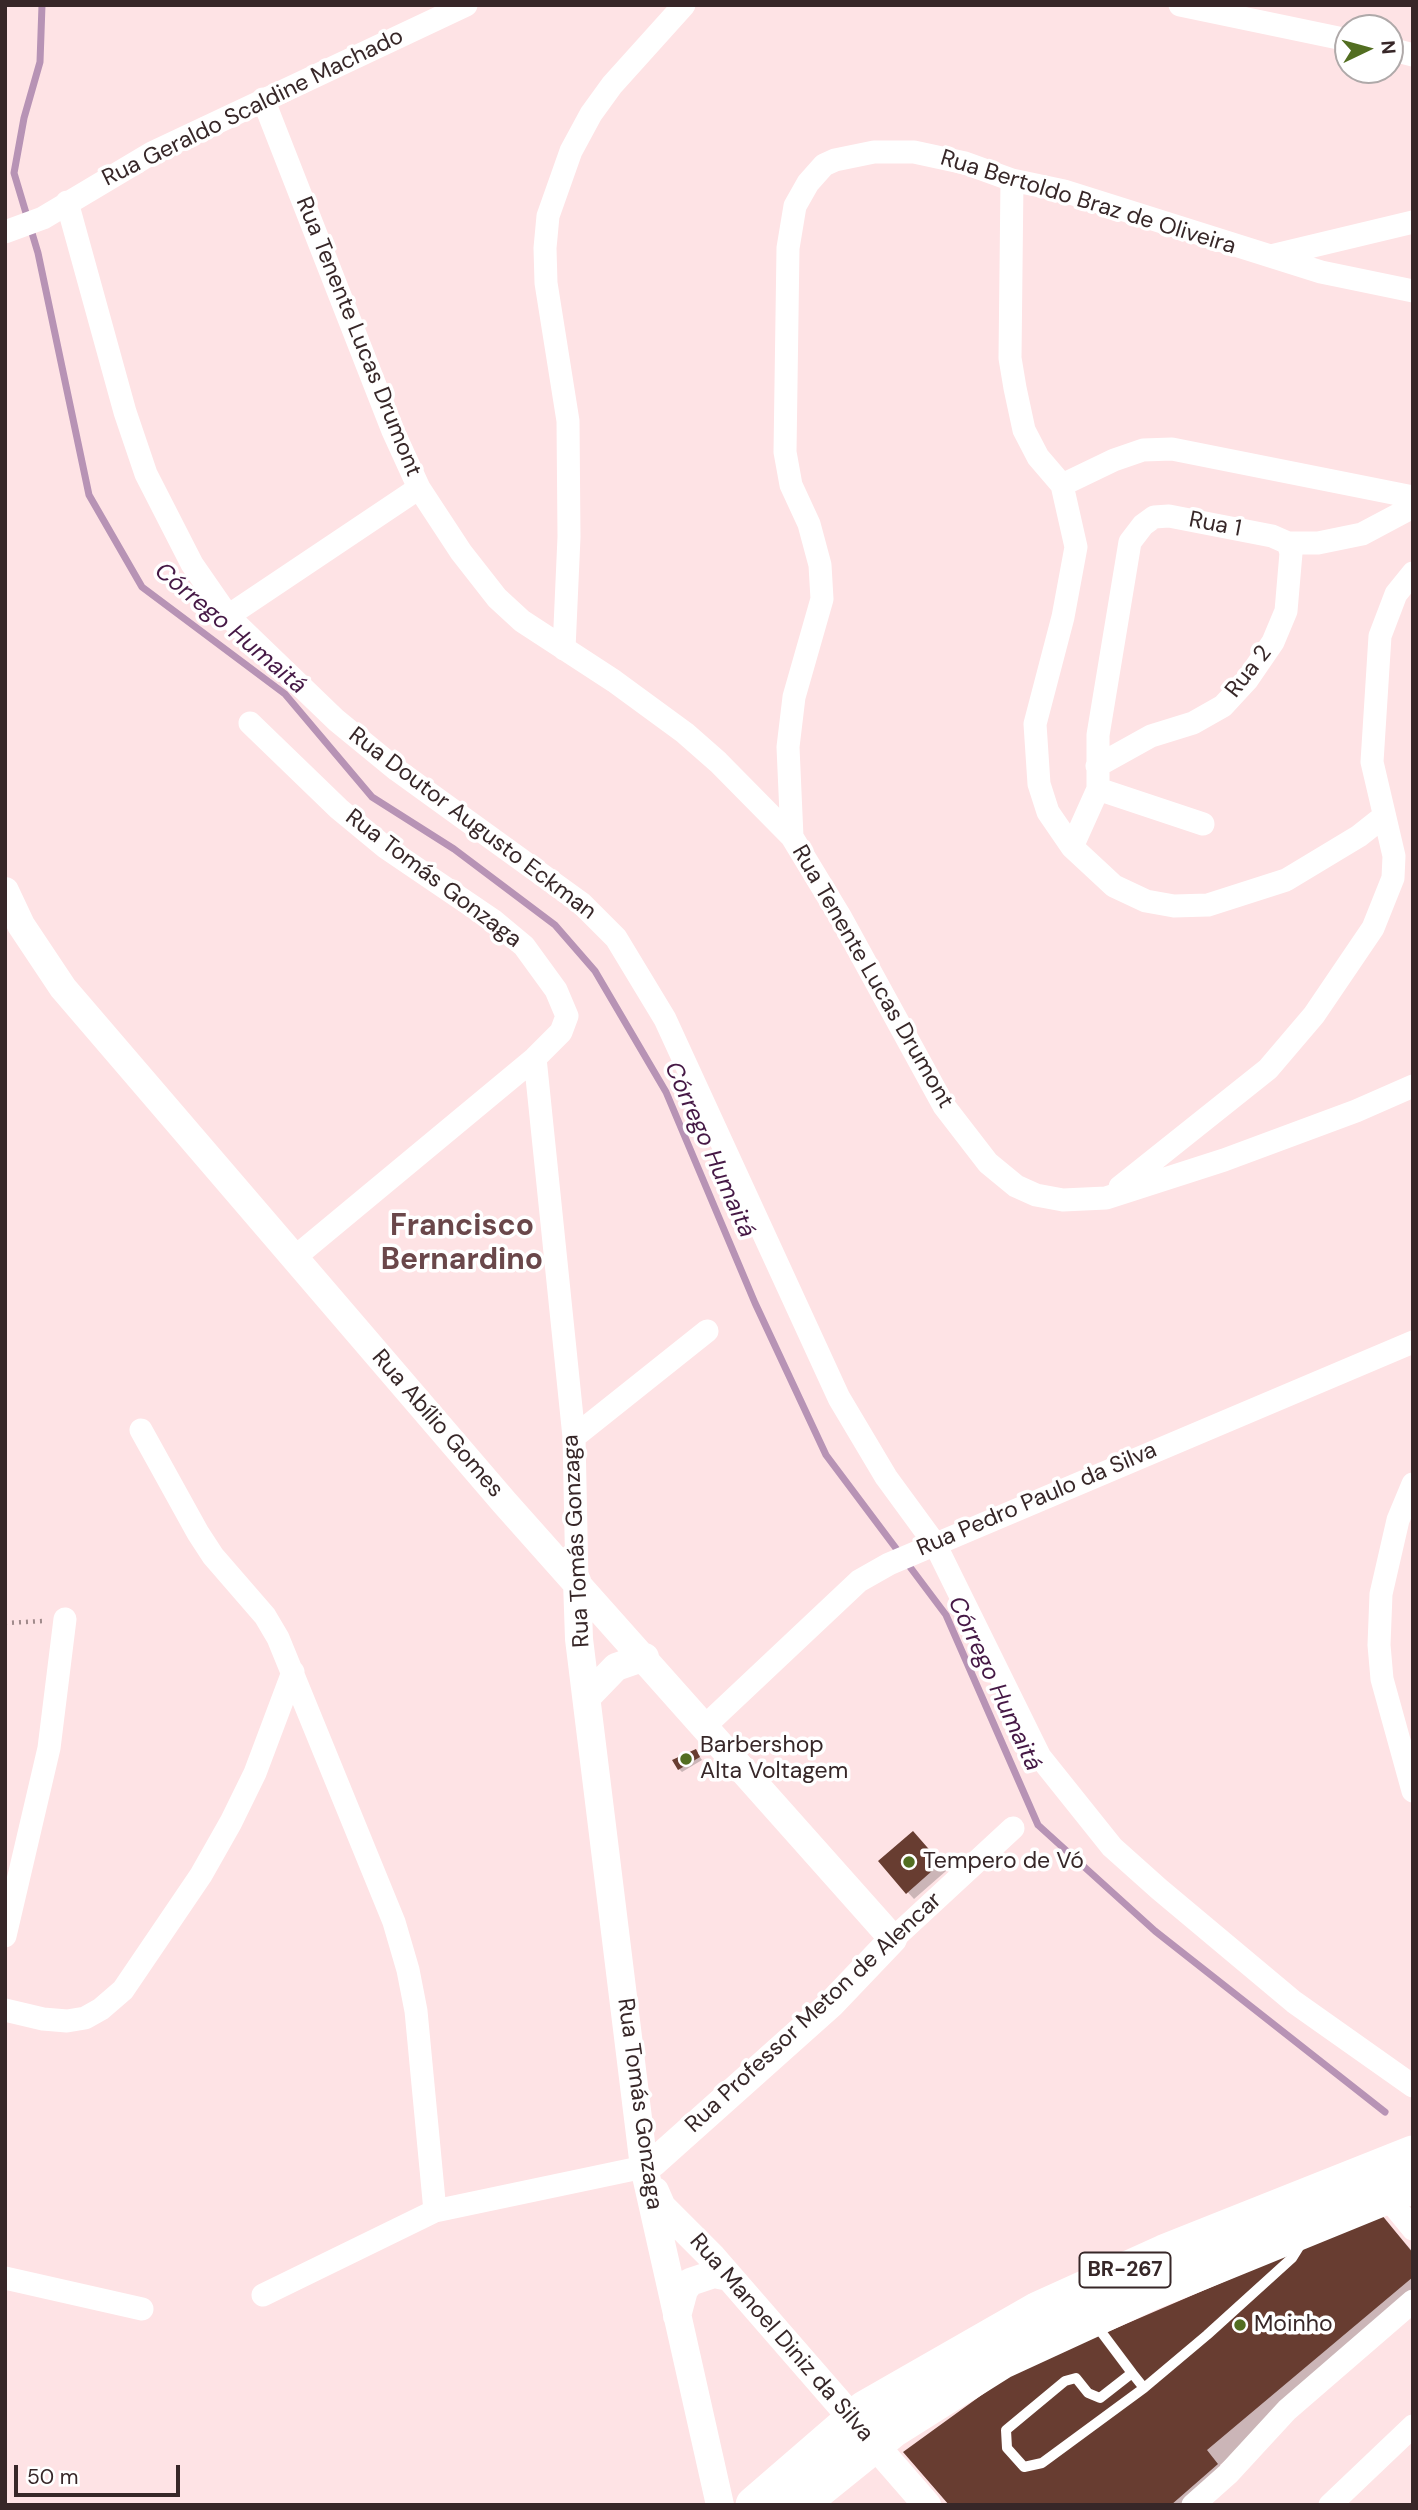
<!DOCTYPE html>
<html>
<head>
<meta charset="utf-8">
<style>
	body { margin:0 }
	#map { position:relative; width:1418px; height:2510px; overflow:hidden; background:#fee3e5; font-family:"DM Sans",sans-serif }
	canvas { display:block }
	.frame { position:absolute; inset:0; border:7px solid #372728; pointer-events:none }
	.north { position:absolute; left:1334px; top:14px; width:70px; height:70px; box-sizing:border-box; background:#fff; border:2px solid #afa9a9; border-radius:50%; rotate:85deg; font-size:19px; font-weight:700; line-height:28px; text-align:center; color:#372728 }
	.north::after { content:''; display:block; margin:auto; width:24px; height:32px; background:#526e21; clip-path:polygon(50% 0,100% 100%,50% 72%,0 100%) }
	.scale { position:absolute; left:14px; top:2465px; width:166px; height:32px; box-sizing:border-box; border:4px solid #372728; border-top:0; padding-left:9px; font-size:21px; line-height:24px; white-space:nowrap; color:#372728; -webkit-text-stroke:5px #fff; paint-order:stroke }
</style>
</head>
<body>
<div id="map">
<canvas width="1418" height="2510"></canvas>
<div class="frame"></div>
<div class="north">N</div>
<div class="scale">50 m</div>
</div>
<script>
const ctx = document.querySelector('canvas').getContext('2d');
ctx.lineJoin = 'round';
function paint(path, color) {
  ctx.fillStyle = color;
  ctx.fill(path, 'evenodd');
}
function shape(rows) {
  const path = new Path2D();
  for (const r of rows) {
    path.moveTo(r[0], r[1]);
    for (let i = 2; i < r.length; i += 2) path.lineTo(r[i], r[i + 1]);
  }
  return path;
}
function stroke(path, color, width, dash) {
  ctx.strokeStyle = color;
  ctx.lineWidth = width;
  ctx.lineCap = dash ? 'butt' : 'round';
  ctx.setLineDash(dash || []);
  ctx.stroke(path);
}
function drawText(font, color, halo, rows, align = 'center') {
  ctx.font = font + ' "DM Sans",sans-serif';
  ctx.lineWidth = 7;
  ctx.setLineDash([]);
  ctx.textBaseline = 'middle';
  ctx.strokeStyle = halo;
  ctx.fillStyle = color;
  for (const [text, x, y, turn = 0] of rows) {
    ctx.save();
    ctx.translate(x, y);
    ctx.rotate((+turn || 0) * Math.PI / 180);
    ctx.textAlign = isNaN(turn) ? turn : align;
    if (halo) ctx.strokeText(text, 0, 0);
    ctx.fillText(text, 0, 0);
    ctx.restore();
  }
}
paint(shape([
	[696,1751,702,1760,682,1772,679,1769],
	[919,1840,946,1871,914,1899,880,1862],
	[1381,2216,1413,2252,1413,2303,1220,2465,1231,2479,1201,2505,951,2505]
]), '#0003');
stroke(shape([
	[42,5,40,62,24,118,14,173,38,253,89,495,142,587,285,694,372,797,454,849,555,925,595,971,666,1092,755,1303,826,1455,946,1615,1038,1825,1155,1931,1385,2112]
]), '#b793b5', 7);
paint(shape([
	[696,1749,700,1757,678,1770,672,1760],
	[913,1831,941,1863,906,1894,878,1861],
	[1381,2214,1413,2253,1413,2277,1207,2450,1218,2464,1171,2505,949,2505,903,2452,1012,2373]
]), '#683d31');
stroke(shape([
	[5,1623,43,1621]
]), '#a08a8b', 4.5, [2, 5]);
stroke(shape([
	[1096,2325,1132,2373],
	[1144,2388,1132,2373,1100,2398,1088,2393,1076,2378,1065,2381,1006,2430,1007,2448,1024,2467,1042,2463,1144,2388,1207,2335,1292,2258,1302,2242]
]), '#fff', 10);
stroke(shape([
	[1180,5,1348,40],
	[1390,49,1413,55],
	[263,99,393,431,419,488,461,552,497,598,522,621,614,681,685,733,718,762,792,837,841,918,944,1106,988,1163,1016,1186,1036,1195,1063,1200,1106,1198,1224,1160,1356,1111,1413,1086],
	[1012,180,1010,358,1015,388,1024,430,1038,457,1062,485,1076,547,1063,617,1035,724,1039,784,1048,812,1072,847,1114,886,1146,901,1174,906,1208,905,1286,880,1359,836,1383,817],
	[67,202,125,412,146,474,192,564,228,616,336,720,397,770,581,903,616,938,665,1019,839,1398,886,1477,935,1544,1040,1757,1112,1847,1159,1889,1294,2002,1413,2086],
	[5,232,43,218,152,153,466,5],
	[1271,256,1413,222],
	[1062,485,1114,460,1143,450,1172,449,1413,497],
	[228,616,419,488],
	[564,649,569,537,568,421,546,283,545,248,548,216,571,151,591,114,612,85,684,5],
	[250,723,339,809,385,847,494,921,524,946,556,990,567,1016,561,1032,535,1058,294,1258],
	[1097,766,1151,736,1193,723,1223,706,1247,680,1273,642,1286,611,1291,553,1288,543],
	[1098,789,1203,824],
	[792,837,788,747,794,697,822,599,820,565,809,524,791,485,785,452,788,248,795,206,808,183,824,165,835,160,874,152,914,152,965,163,1012,180,1064,191,1321,272,1413,291],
	[1072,847,1098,789,1098,735,1130,542,1143,525,1154,517,1169,516,1272,536,1288,543,1318,543,1362,534,1413,507],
	[535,1058,574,1437,577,1581],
	[1120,1187,1268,1069,1314,1015,1373,928,1393,878,1394,856,1372,762,1380,636,1396,594,1413,573],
	[141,1430,198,1533,213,1556,265,1616,278,1638,394,1922,408,1970,416,2011,435,2211],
	[574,1437,707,1331],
	[1413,1484,1398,1520,1381,1594,1379,1645,1382,1679,1413,1791],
	[705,1726,859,1581,889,1564,1413,1342],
	[5,1936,49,1748,65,1619],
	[893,1939,1013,1828],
	[5,2010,43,2019,67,2021,85,2018,101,2009,123,1990,201,1875,231,1822,255,1773,293,1672],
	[1386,2196,1413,2229],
	[5,2278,142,2309],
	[263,2295,435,2211,644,2167],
	[1193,2505,1228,2474,1287,2410,1413,2301],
	[1330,2505,1413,2426]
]), '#fff', 23);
stroke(shape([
	[5,891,21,925,63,988,504,1502,893,1939,831,2004,653,2163,644,2167],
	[577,1581,579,1639,644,2167,720,2505],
	[588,1696,616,1667,645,1657],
	[655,2191,662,2207,712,2257,852,2418],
	[677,2316,684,2290,690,2282,714,2274,729,2277],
	[873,2443,927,2505]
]), '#fff', 28);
stroke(shape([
	[754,2505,865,2409,1038,2310,1164,2253,1413,2154],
	[799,2505,893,2429,1001,2361,1153,2291,1413,2185]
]), '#fff', 37);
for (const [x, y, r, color] of [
	[686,1759,7,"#526e21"],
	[909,1862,7,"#526e21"],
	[1240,2325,7,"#526e21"]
]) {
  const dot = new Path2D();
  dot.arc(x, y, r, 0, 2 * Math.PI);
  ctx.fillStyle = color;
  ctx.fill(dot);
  stroke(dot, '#fff', 2.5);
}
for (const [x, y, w] of [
	[1125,2270,91]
]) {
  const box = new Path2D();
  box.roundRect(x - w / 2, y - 17.5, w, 35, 5);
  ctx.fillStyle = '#fff';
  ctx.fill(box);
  stroke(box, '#372728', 2);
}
drawText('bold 21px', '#372728', null, [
	["BR-267",1125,2270]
]);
drawText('23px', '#372728', '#fff', [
	["Rua Geraldo Scaldine Machado",253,108,-26],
	["Rua Bertoldo Braz de Oliveira",1088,203,17],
	["Rua Tenente Lucas Drumont",358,337,68],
	["Rua 1",1215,525,11],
	["Rua 2",1249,672,-52],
	["Rua Doutor Augusto Eckman",472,824,37],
	["Rua Tomás Gonzaga",433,879,37],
	["Rua Tenente Lucas Drumont",872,977,60],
	["Rua Abílio Gomes",437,1424,49],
	["Rua Pedro Paulo da Silva",1037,1500,-23],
	["Rua Tomás Gonzaga",577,1541,-93],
	["Rua Professor Meton de Alencar",814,2013,-43],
	["Rua Tomás Gonzaga",639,2104,82],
	["Rua Manoel Diniz da Silva",781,2338,49]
]);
drawText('23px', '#372728', '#fff', [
	["Barbershop",700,1746],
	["Alta Voltagem",700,1772],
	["Tempero de Vó",923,1862],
	["Moinho",1254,2325]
], 'left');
drawText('italic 24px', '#451845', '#fff', [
	["Córrego Humaitá",230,629,40],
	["Córrego Humaitá",709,1150,66],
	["Córrego Humaitá",994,1684,65]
]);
drawText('bold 30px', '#6a474a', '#fff', [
	["Francisco",462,1227],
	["Bernardino",462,1261]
]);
</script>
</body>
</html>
